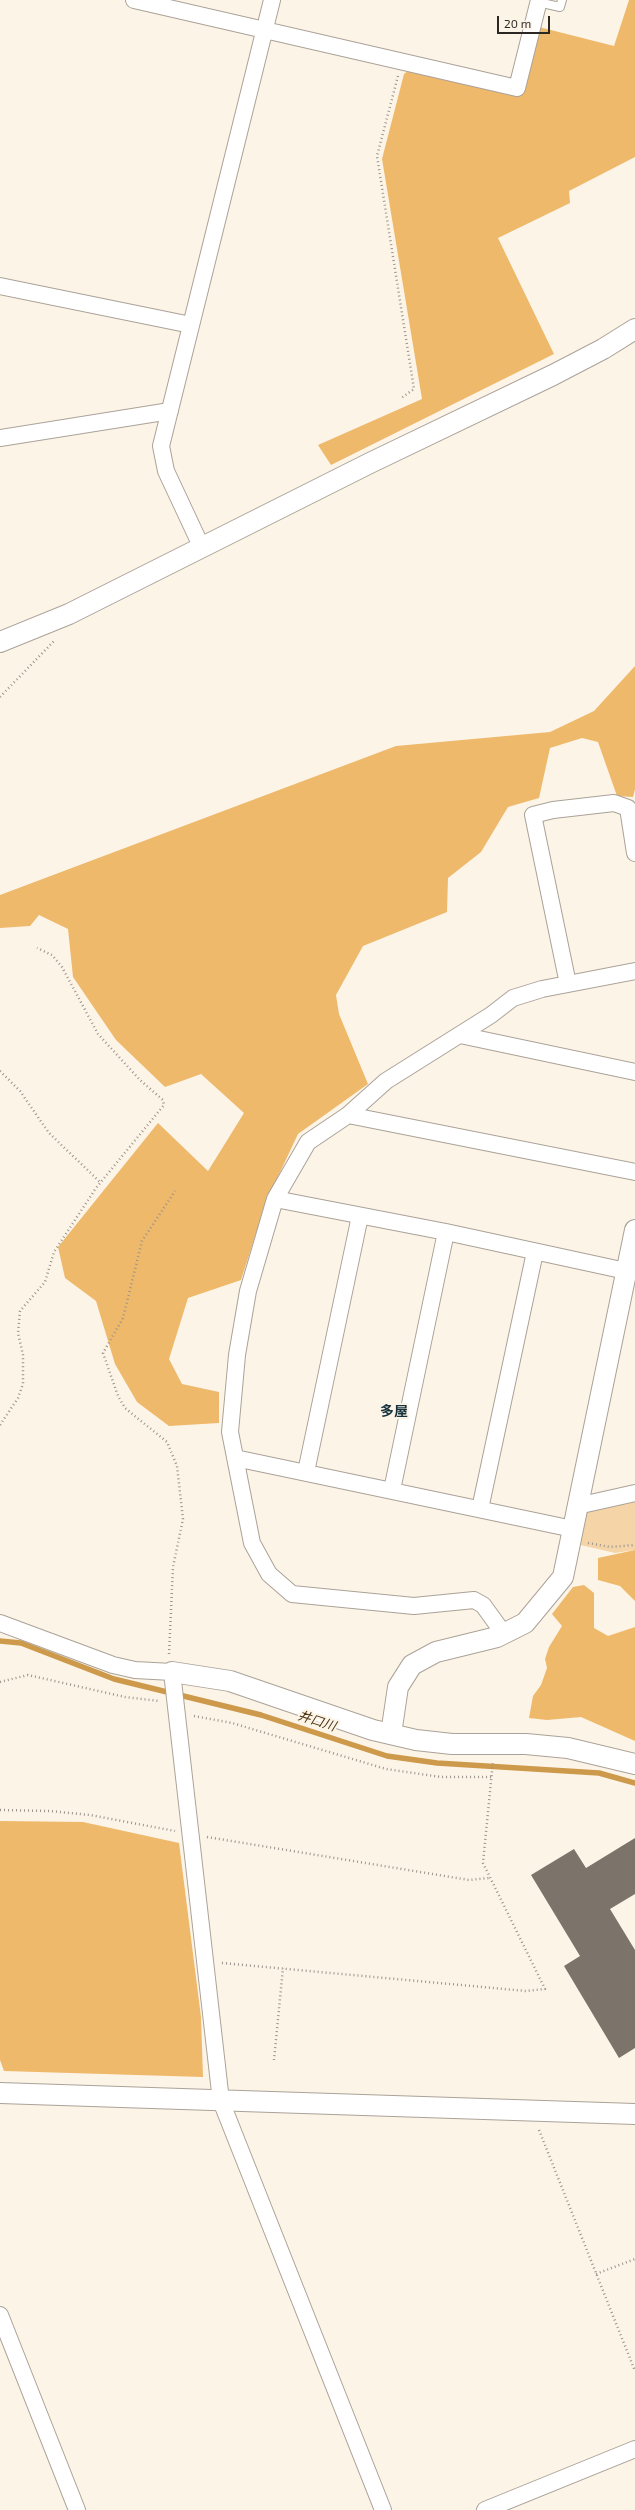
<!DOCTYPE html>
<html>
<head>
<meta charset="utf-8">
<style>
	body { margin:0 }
	#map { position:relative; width:635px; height:2510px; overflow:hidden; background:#fdf4e8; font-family:"Exo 2",sans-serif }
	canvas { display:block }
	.scale { position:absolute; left:497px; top:16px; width:53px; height:18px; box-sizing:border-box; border:2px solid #2b2824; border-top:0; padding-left:5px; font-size:12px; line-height:14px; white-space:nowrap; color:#2b2824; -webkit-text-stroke:3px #fdf4e8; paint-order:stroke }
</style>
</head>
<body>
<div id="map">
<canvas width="635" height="2510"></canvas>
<div class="scale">20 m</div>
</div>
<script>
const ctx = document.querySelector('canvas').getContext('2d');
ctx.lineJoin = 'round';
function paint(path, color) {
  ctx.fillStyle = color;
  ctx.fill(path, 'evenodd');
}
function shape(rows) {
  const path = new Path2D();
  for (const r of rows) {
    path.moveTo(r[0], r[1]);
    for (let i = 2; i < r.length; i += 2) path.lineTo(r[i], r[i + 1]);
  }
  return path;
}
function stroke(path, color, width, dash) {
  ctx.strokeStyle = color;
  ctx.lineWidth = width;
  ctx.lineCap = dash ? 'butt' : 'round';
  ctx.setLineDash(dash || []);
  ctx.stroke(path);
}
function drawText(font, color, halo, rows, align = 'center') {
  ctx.font = font + ' "Exo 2","Noto Sans JP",sans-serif';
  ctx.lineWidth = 4;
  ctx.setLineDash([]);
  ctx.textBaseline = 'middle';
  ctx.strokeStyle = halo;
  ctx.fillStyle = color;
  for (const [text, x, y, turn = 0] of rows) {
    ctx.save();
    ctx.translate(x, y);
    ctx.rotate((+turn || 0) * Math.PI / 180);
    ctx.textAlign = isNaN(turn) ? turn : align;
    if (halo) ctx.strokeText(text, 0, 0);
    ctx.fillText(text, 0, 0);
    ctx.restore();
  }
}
paint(shape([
	[635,1501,635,1550,615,1553,576,1544,582,1517,588,1512]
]), '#f5d5a8');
paint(shape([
	[629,0,635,0,635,157,569,191,570,203,498,238,554,354,331,465,318,445,422,399,382,159,404,74,412,68,520,94,539,27,614,46],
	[635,666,635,789,633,797,617,796,598,742,582,738,550,748,539,798,508,807,481,852,448,878,447,912,363,946,336,995,339,1014,368,1084,298,1134,266,1202,241,1280,188,1298,169,1359,182,1384,219,1392,219,1423,169,1426,137,1402,115,1364,96,1301,65,1278,58,1247,158,1123,208,1171,244,1113,201,1074,165,1087,116,1040,73,977,68,929,39,915,30,926,0,928,0,895,396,746,550,732,594,711],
	[635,1550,635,1601,620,1586,598,1580,598,1558],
	[584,1585,594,1593,594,1628,608,1636,635,1627,635,1741,581,1717,547,1720,529,1718,533,1696,541,1685,547,1668,545,1659,549,1647,562,1626,552,1614,573,1587],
	[0,1821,83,1822,179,1843,201,2017,203,2077,4,2071,0,2060]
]), '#eeb96b');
stroke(shape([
	[0,1641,21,1643,114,1679,261,1715,387,1756,437,1763,599,1773,635,1783]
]), '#cd994b', 5.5);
paint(shape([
	[635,1838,635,1894,610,1909,635,1950,635,2048,619,2058,564,1966,580,1956,531,1875,574,1849,586,1868]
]), '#7c746a');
const service = shape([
	[538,2,560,7,562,0]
]);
const minor = shape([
	[134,0,517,88,539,0],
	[0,286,191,325],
	[0,438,170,411],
	[202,548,166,471,161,446,272,0],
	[568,984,533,815,553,810,614,803,628,808,635,853],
	[460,1035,635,1072],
	[348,1115,635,1172],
	[275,1199,446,1232,626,1271],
	[235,1458,573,1529],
	[306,1472,360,1216],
	[392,1490,446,1232],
	[577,1506,635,1493],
	[480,1509,535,1252],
	[0,1623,113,1665,135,1670,172,1672,221,2101,383,2510],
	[504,1634,483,1605,474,1600,414,1606,292,1594,269,1574,252,1543,230,1432,237,1355,248,1291,275,1199,308,1142,348,1115,386,1081,491,1015,513,998,542,989,635,971],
	[0,2315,77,2510],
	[485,2510,635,2449]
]);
const tertiary = shape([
	[0,642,69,614,370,463,553,375,603,349,635,329],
	[172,1672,230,1681,373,1730,416,1740,452,1744,526,1744,568,1748,635,1764],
	[391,1734,398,1687,412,1665,436,1652,497,1637,525,1623,563,1577,635,1230],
	[0,2093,635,2114]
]);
stroke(service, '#aba298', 10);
stroke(minor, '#aba298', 18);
stroke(tertiary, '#aba298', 22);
stroke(shape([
	[398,76,377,156,414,389,400,399],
	[0,697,54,641],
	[0,1071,20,1091,49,1133,100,1182],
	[0,1425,18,1398,23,1384,23,1355,18,1333,20,1311,45,1282,54,1252,96,1188,164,1105,163,1100,140,1080,98,1034,62,967,52,955,37,948],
	[588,1543,610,1547,635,1545],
	[169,1654,173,1567,183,1519,177,1466,167,1442,125,1408,118,1396,103,1353,123,1318,142,1241,175,1191],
	[0,1682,28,1675,125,1697,159,1701],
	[194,1716,232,1723,386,1769,441,1777,492,1777],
	[0,1810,50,1811,90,1815,175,1831],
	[207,1837,469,1880,489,1878],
	[222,1963,526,1991,545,1989,483,1863,493,1761],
	[274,2060,283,1968],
	[539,2130,635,2371],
	[596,2274,635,2259]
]), '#9b948c', 2.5, [1, 3]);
stroke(service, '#fff', 8);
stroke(minor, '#fff', 16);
stroke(tertiary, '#fff', 20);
drawText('italic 13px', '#4a3412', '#fdf4e8', [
	["井口川",317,1721,18]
]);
drawText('bold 14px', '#14313c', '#fdf4e8', [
	["多屋",394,1411]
]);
</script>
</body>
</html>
